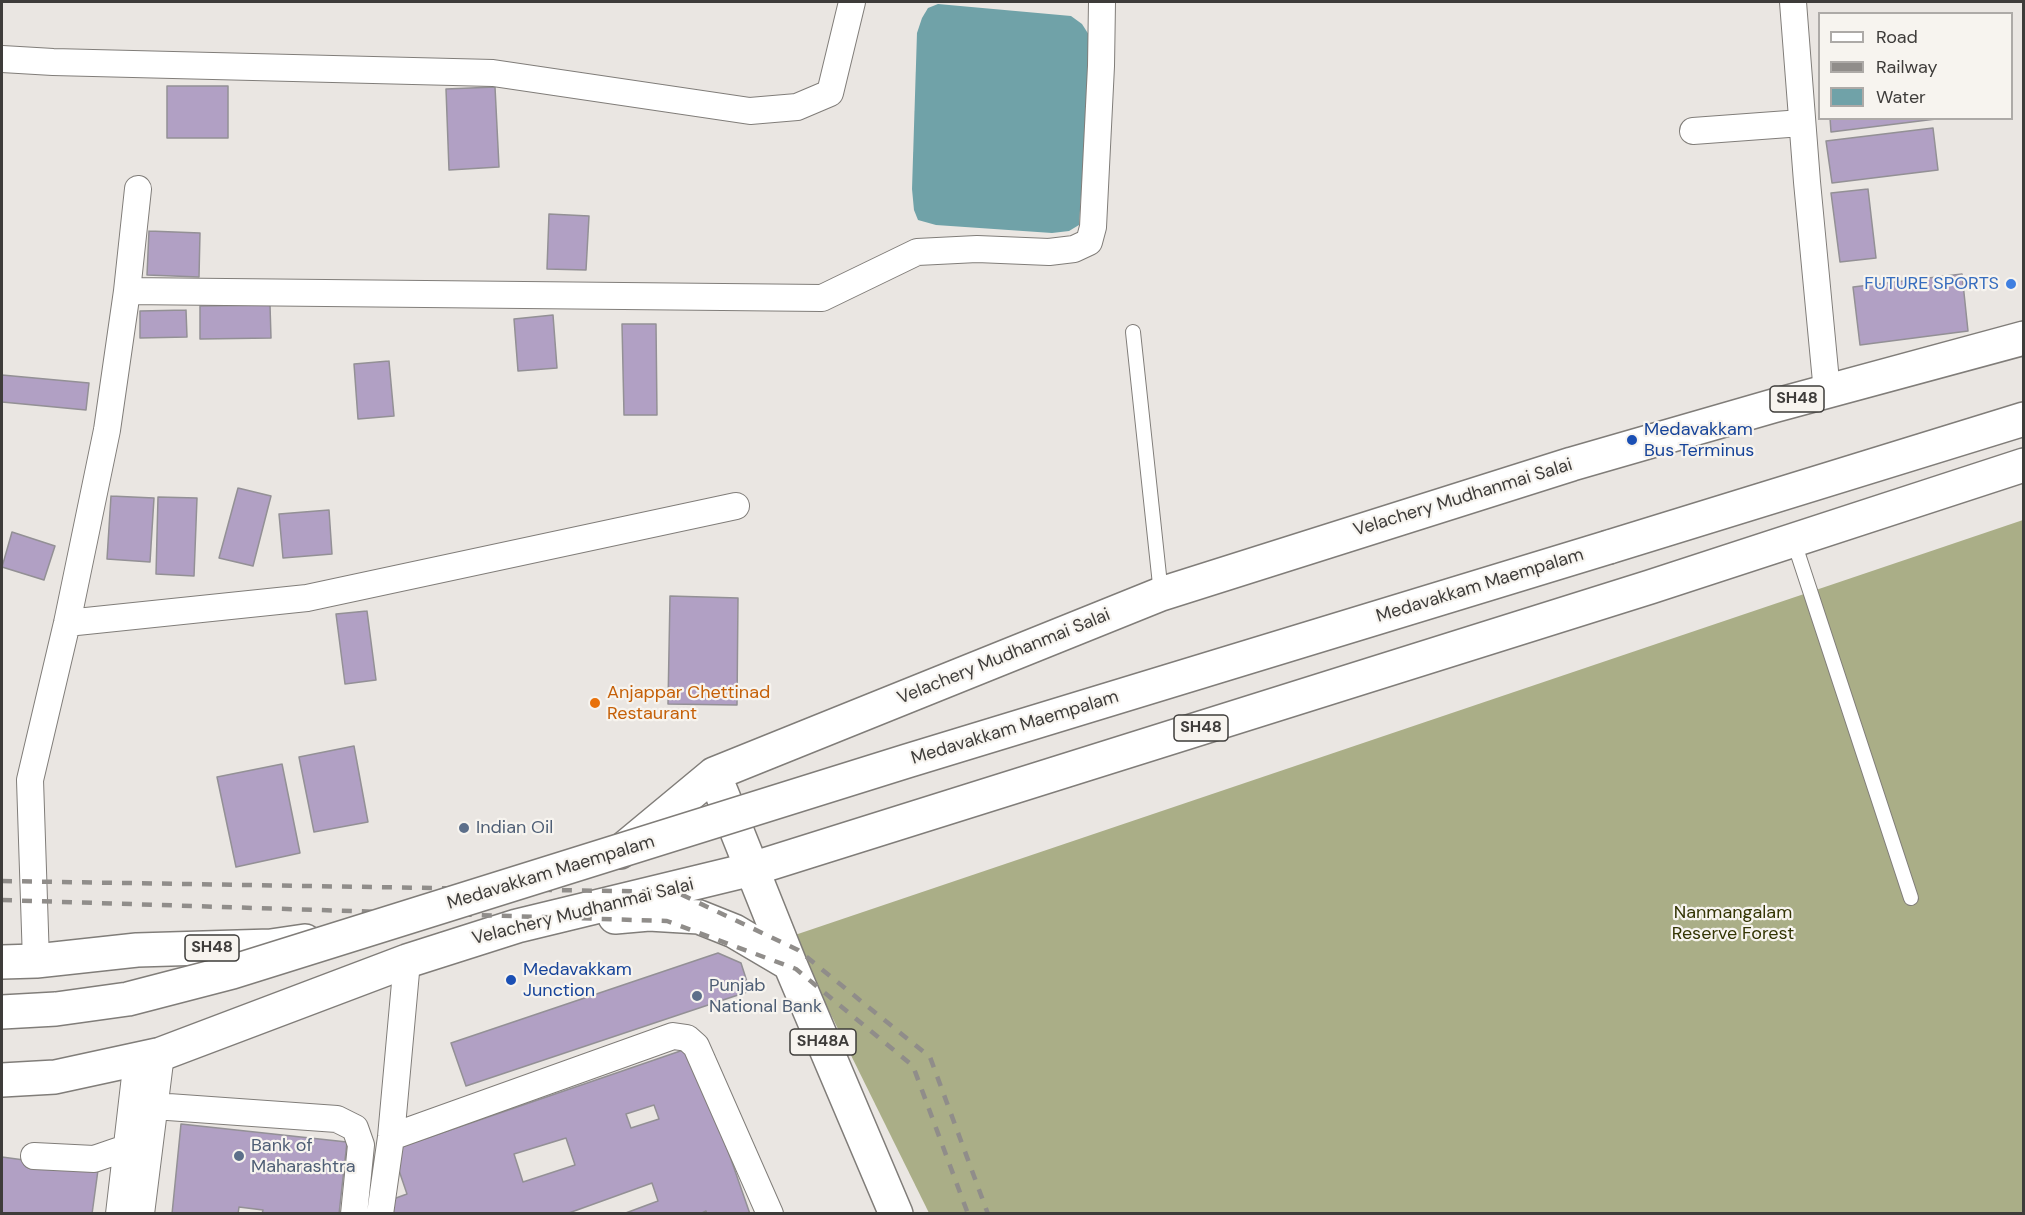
<!DOCTYPE html>
<html>
<head>
<meta charset="utf-8">
<style>
	body { margin:0 }
	#map { position:relative; width:2025px; height:1215px; overflow:hidden; background:#eae6e2; font-family:"DM Sans",sans-serif }
	canvas { display:block }
	.frame { position:absolute; inset:0; border:3px solid #3e3c3a; pointer-events:none }
	.legend { position:absolute; left:1818px; top:12px; width:195px; height:108px; box-sizing:border-box; background:#f7f4ef; border:2px solid #adaaa7; margin:0; padding:8px 10px; list-style:none; font-size:18px; color:#3e3c3a }
	.legend li { display:flex; align-items:center; gap:12px; height:30px }
	.legend b { width:30px; border:2px solid #adaaa7 }
</style>
</head>
<body>
<div id="map">
<canvas width="2025" height="1215"></canvas>
<div class="frame"></div>
<ul class="legend">
<li><b style="height:8px;background:#fff"></b>Road</li>
<li><b style="height:8px;background:#908d8a"></b>Railway</li>
<li><b style="height:16px;background:#70a2a8"></b>Water</li>
</ul>
</div>
<script>
const ctx = document.querySelector('canvas').getContext('2d');
ctx.lineJoin = 'round';
function paint(path, color) {
  ctx.fillStyle = color;
  ctx.fill(path, 'evenodd');
}
function shape(rows) {
  const path = new Path2D();
  for (const r of rows) {
    path.moveTo(r[0], r[1]);
    for (let i = 2; i < r.length; i += 2) path.lineTo(r[i], r[i + 1]);
  }
  return path;
}
function stroke(path, color, width, dash) {
  ctx.strokeStyle = color;
  ctx.lineWidth = width;
  ctx.lineCap = dash ? 'butt' : 'round';
  ctx.setLineDash(dash || []);
  ctx.stroke(path);
}
function drawText(font, color, halo, rows, align = 'center') {
  ctx.font = font + ' "DM Sans",sans-serif';
  ctx.lineWidth = 4.5;
  ctx.setLineDash([]);
  ctx.textBaseline = 'middle';
  ctx.strokeStyle = halo;
  ctx.fillStyle = color;
  for (const [text, x, y, turn = 0] of rows) {
    ctx.save();
    ctx.translate(x, y);
    ctx.rotate((+turn || 0) * Math.PI / 180);
    ctx.textAlign = isNaN(turn) ? turn : align;
    if (halo) ctx.strokeText(text, 0, 0);
    ctx.fillText(text, 0, 0);
    ctx.restore();
  }
}
paint(shape([
	[2023,520,2023,1213,929,1213,792,936]
]), '#aaae87');
paint(shape([
	[938,4,1071,16,1082,24,1089,35,1090,59,1079,225,1069,231,1052,233,936,225,918,220,914,210,912,189,917,33,922,18,928,8]
]), '#70a2a8');
const building = shape([
	[167,86,228,86,228,138,167,138,167,86],
	[495,87,499,167,449,170,446,89,495,87],
	[1830,118,1936,118,1936,119,1831,132,1830,118],
	[1933,128,1938,170,1832,183,1826,141,1933,128],
	[1868,189,1876,258,1840,262,1831,193,1868,189],
	[549,214,589,216,586,270,547,269,549,214],
	[149,231,200,233,199,277,147,275,149,231],
	[1962,274,1968,331,1860,345,1853,287,1962,274],
	[270,305,271,338,200,339,200,306,270,305],
	[186,310,187,337,140,338,140,311,186,310],
	[553,315,557,368,518,371,514,319,553,315],
	[622,324,656,324,657,415,624,415,622,324],
	[389,361,394,416,358,419,354,364,389,361],
	[2,375,89,383,86,410,2,402,2,375],
	[238,488,271,496,253,566,219,558,238,488],
	[111,496,154,498,150,562,107,559,111,496],
	[158,497,197,498,194,576,156,574,158,497],
	[329,510,332,554,283,558,279,514,329,510],
	[12,532,55,546,44,580,2,567,12,532],
	[670,596,738,598,737,705,668,704,670,596],
	[367,611,376,680,345,684,336,614,367,611],
	[354,746,368,822,314,832,299,757,354,746],
	[282,764,300,853,236,867,217,777,282,764],
	[718,953,741,963,750,991,466,1086,451,1043,718,953],
	[692,1047,750,1214,707,1214,706,1211,700,1214,623,1214,658,1201,652,1183,566,1214,389,1214,385,1202,407,1194,392,1150,692,1047],
	[654,1105,659,1119,631,1128,626,1114,654,1105],
	[566,1138,575,1165,523,1182,514,1154,566,1138],
	[181,1124,347,1142,339,1214,262,1214,263,1210,239,1207,238,1214,172,1214,181,1124],
	[2,1157,98,1170,92,1214,2,1214,2,1157]
]);
paint(building, '#b1a0c4');
stroke(building, '#939095', 1.5);
const lane = shape([
	[1133,332,1161,594],
	[1793,539,1911,898]
]);
const street = shape([
	[1793,2,1807,182,1827,392],
	[2,59,53,62,493,73,750,111,797,107,830,93,852,2],
	[1693,131,1802,123],
	[127,291,138,189],
	[67,623,307,598,736,506],
	[36,961,30,780,67,623,107,430,127,291,822,298,917,252,977,249,1049,252,1074,249,1089,242,1093,227,1101,66,1102,2],
	[154,1106,337,1119,355,1128,361,1145,354,1214],
	[391,1137,673,1036,687,1038,696,1046,770,1214],
	[34,1156,94,1159,126,1148],
	[119,1214,137,1059],
	[141,1214,161,1054],
	[380,1214,391,1137,407,961]
]);
const primary = shape([
	[1609,547,2024,419],
	[714,774,790,964,896,1214],
	[620,852,714,774,1161,594,1572,464,1773,406,2024,338],
	[615,917,649,914,699,917,734,931,790,964],
	[2,962,36,961,137,950,271,946,305,941],
	[2,1080,55,1077,161,1054,407,961,517,926,752,869,1650,587,2024,465]
]);
stroke(lane, '#807d79', 16);
stroke(street, '#807d79', 28);
stroke(primary, '#807d79', 36);
stroke(lane, '#fff', 14);
stroke(street, '#fff', 26);
stroke(primary, '#fff', 33);
stroke(shape([
	[2,881,676,892,798,950,930,1057,988,1214],
	[2,900,667,921,796,969,913,1066,968,1214]
]), '#908d8a', 4.5, [10, 10]);
const primaryBridge = shape([
	[2,1012,56,1009,128,999,232,972,907,761,1609,547]
]);
stroke(primaryBridge, '#807d79', 36, []);
stroke(primaryBridge, '#fff', 33);
for (const [x, y, r, color] of [
	[2011,284,6,"#3f7fe0"],
	[1632,440,6,"#1a4fb4"],
	[595,703,6,"#e8710a"],
	[464,828,6,"#5c6f8a"],
	[511,980,6,"#1a4fb4"],
	[697,996,6,"#5c6f8a"],
	[239,1156,6,"#5c6f8a"]
]) {
  const dot = new Path2D();
  dot.arc(x, y, r, 0, 2 * Math.PI);
  ctx.fillStyle = color;
  ctx.fill(dot);
  stroke(dot, '#f7f4ef', 2);
}
for (const [x, y, w] of [
	[1797,399,54],
	[1201,728,54],
	[212,948,54],
	[823,1042,66]
]) {
  const box = new Path2D();
  box.roundRect(x - w / 2, y - 13, w, 26, 4.5);
  ctx.fillStyle = '#f7f4ef';
  ctx.fill(box);
  stroke(box, '#3e3c3a', 1.5);
}
drawText('bold 16px', '#3e3c3a', null, [
	["SH48",1797,399],
	["SH48",1201,728],
	["SH48",212,948],
	["SH48A",823,1042]
]);
drawText('18px', '#366cbe', '#f7f4ef', [
	["FUTURE SPORTS",1999,284]
], 'right');
drawText('18px', '#164399', '#f7f4ef', [
	["Medavakkam",1644,430],
	["Bus Terminus",1644,451],
	["Medavakkam",523,970],
	["Junction",523,991]
], 'left');
drawText('18px', '#3e3c3a', '#f7f4ef', [
	["Velachery Mudhanmai Salai",1463,498,-17],
	["Medavakkam Maempalam",1480,586,-17],
	["Velachery Mudhanmai Salai",1004,657,-22],
	["Medavakkam Maempalam",1015,728,-17],
	["Medavakkam Maempalam",551,873,-17],
	["Velachery Mudhanmai Salai",583,912,-14]
]);
drawText('18px', '#c56008', '#f7f4ef', [
	["Anjappar Chettinad",607,693],
	["Restaurant",607,714]
], 'left');
drawText('18px', '#4e5e75', '#f7f4ef', [
	["Indian Oil",476,828],
	["Punjab",709,986],
	["National Bank",709,1007],
	["Bank of",251,1146],
	["Maharashtra",251,1167]
], 'left');
drawText('18px', '#333504', '#f7f4ef', [
	["Nanmangalam",1733,913],
	["Reserve Forest",1733,934]
]);
</script>
</body>
</html>
